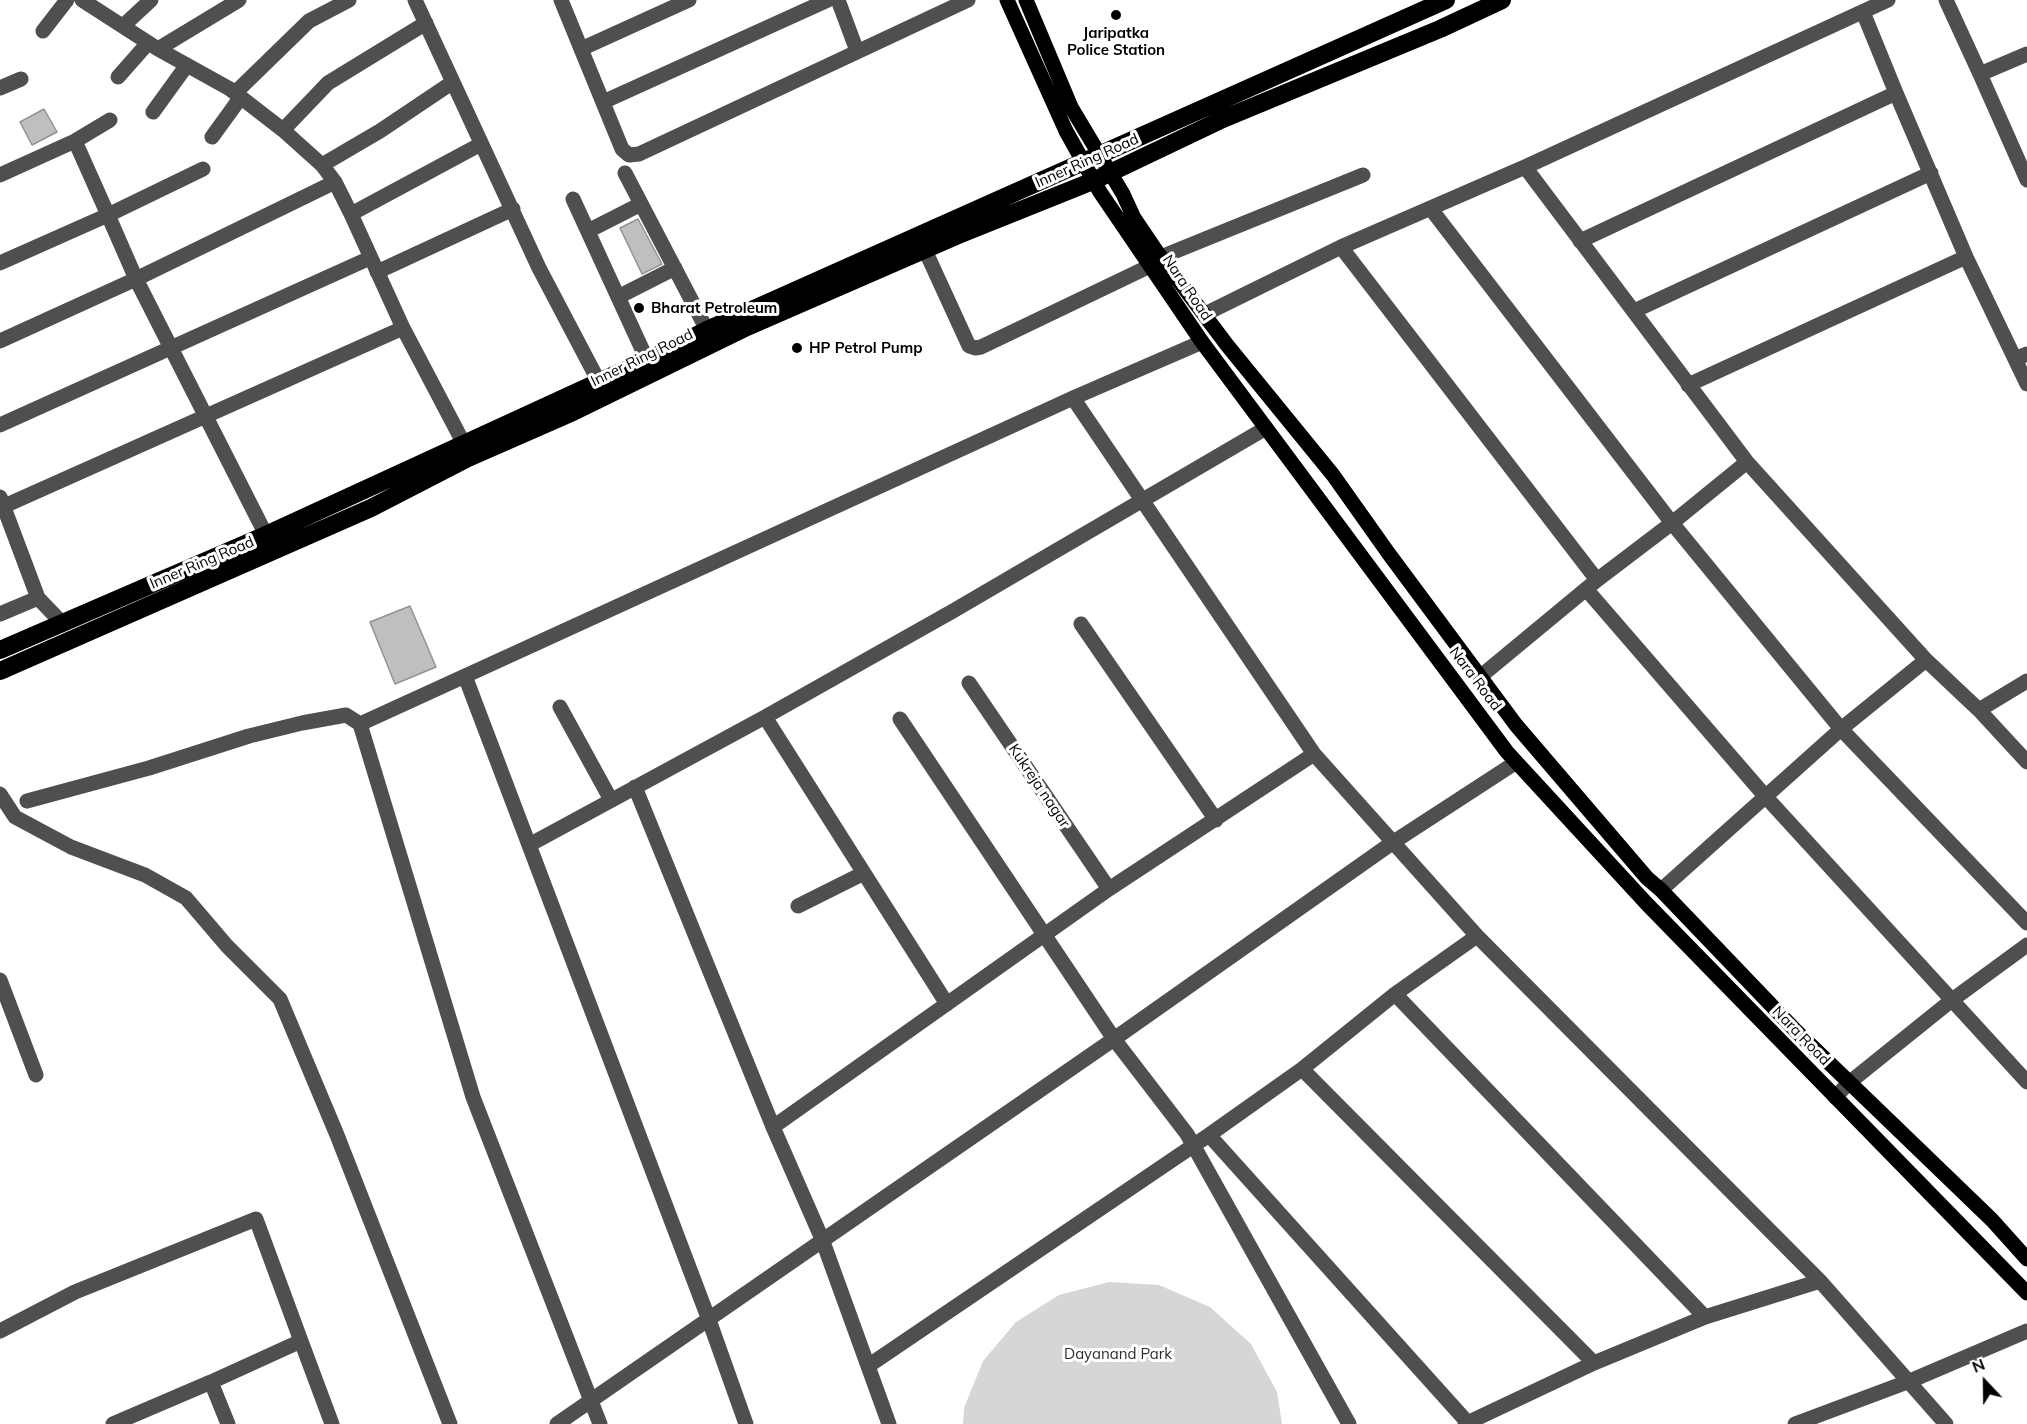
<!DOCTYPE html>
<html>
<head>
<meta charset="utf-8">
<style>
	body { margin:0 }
	#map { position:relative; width:2027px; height:1424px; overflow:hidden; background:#fff; font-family:Mulish,sans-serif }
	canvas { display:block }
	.north { position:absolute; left:1955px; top:1352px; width:60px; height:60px; -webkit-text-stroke:4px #fff; paint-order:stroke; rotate:338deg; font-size:16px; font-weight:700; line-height:24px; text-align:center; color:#000 }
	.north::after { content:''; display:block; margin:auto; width:21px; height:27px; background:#000; clip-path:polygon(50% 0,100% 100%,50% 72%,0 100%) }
</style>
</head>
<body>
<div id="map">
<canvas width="2027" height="1424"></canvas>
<div class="north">N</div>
</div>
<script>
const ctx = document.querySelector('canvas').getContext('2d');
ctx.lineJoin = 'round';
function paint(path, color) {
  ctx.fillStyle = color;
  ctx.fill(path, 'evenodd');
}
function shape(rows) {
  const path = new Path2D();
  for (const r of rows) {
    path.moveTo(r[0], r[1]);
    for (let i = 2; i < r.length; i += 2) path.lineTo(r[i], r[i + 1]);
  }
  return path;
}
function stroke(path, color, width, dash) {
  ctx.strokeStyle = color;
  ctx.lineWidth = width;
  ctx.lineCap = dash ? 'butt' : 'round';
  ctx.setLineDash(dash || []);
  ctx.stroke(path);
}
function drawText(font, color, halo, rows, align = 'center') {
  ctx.font = font + ' Mulish,sans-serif';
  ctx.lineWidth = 6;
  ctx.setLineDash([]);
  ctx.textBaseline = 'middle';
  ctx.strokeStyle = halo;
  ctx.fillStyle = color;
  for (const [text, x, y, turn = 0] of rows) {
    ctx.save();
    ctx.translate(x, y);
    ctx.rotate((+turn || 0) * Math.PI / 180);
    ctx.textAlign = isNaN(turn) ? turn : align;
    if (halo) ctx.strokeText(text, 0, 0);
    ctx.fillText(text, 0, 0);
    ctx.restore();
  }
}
paint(shape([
	[1109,1282,1159,1285,1210,1307,1251,1344,1277,1392,1282,1424,963,1424,964,1408,983,1361,1016,1322,1059,1295]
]), '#d6d6d6');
const building = shape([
	[44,109,57,132,32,145,20,122,44,109],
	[638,219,662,264,642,274,620,228,638,219],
	[410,606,436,667,395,684,370,622,410,606]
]);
paint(building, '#bfbfbf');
stroke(building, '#939393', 1.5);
stroke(shape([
	[82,0,158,49,230,89,283,130,322,165,335,182,351,214,403,328],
	[415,0,539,268,599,382],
	[561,0,622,149,629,155,639,154,968,0],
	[838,0,857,51],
	[1946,0,1980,74],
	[1863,12,1896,93],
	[123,26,151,0],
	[43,31,67,0],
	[158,49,239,0],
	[581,49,689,0],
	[2027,54,1980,74,2027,180],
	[118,77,148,43],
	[0,88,21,79],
	[235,93,309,21,349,0],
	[603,102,828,0],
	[153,112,187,65],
	[283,130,328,83,426,23],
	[212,137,241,97],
	[75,141,108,215,203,169],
	[322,165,380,131,453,82],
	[1525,167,1747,462,1926,660,1979,710,2027,762],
	[625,173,707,330],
	[0,175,75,141,110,120],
	[573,199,647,360],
	[1431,209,1672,523,1841,729,2027,923],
	[351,214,481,144],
	[588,231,641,204],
	[1580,241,1896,93,1966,257,2015,359],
	[1341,247,1597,580],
	[925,250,969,346,975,348,981,347,1150,266],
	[1161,257,1363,175],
	[0,263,108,215,136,279,266,535],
	[377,272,513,209],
	[618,297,675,268],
	[1634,311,1931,173],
	[1205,314,1341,247,1525,167,1888,0],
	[0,341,136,279,335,182],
	[2027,354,2015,359,2027,384],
	[1688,385,1966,257],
	[1073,398,1314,754],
	[0,425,370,258],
	[0,497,38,598,63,624],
	[0,508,403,328,464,444],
	[1586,589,1765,796,2027,1082],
	[0,614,38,598],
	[1081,624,1216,820],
	[465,676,709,1320,746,1424],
	[1481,676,1597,580,1672,523,1747,462],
	[969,683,1109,889],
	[560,707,611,800],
	[1979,710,2027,681],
	[765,717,947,1004],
	[900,719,1114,1039,1187,1134,1349,1424],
	[635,787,773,1127],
	[0,794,15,817,71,847,145,875,186,898,227,946,280,999,337,1135,450,1424],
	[27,801,149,768,249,736,302,723,346,715,360,724],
	[529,845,765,717,953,611,1266,428],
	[1661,890,1841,729,1926,660],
	[798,906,864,873],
	[0,980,36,1075],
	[1395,994,1705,1317],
	[1302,1069,1594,1363],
	[1835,1097,1850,1082,1952,1000,2027,945],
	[1209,1135,1468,1423],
	[0,1331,75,1292,256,1219,301,1341],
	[868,1366,1209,1135,1302,1069,1395,994,1477,936],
	[113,1424,211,1382],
	[228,1424,211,1382,301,1341,332,1424],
	[557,1424,1114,1039,1392,843,1515,763],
	[600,1424,473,1097,360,724,1073,398,1202,342],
	[889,1424,822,1239,773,1127,1109,889,1314,754,1477,936,1820,1281,1946,1424],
	[1465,1424,1594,1363,1705,1317,1820,1281],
	[1795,1424,1910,1381,2027,1331]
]), '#4f4f4f', 15);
stroke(shape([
	[1007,0,1066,131,1100,192,1202,342,1507,752,1647,904,2027,1293],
	[1026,0,1071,107,1123,194,1134,218,1157,252,1227,345,1333,475,1389,554,1516,725,1647,878,1661,890,1796,1031,1992,1220,2027,1259]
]), '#000', 15);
stroke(shape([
	[0,650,266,535,662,353,707,330,1446,0],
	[0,671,371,508,468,458,573,412,747,327,956,236,1093,181,1223,119,1440,29,1502,0]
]), '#000', 18);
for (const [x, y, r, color] of [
	[1116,15,6,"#000"],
	[639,308,6,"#000"],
	[797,348,6,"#000"]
]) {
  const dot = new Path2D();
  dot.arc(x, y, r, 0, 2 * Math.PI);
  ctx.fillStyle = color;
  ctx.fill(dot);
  stroke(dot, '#fff', 2);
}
drawText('bold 15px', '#000', '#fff', [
	["Jaripatka",1116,33,"center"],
	["Police Station",1116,50,"center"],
	["Bharat Petroleum",651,308],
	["HP Petrol Pump",809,348]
], 'left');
drawText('15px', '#000', '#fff', [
	["Inner Ring Road",1087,161,-24],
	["Nara Road",1187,288,56],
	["Inner Ring Road",642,358,-26],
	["Inner Ring Road",202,563,-23],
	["Nara Road",1475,679,53],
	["Kukreja nagar",1039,786,56],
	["Nara Road",1801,1036,46]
]);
drawText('15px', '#2d2d2d', '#fff', [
	["Dayanand Park",1118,1354]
]);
</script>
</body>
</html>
